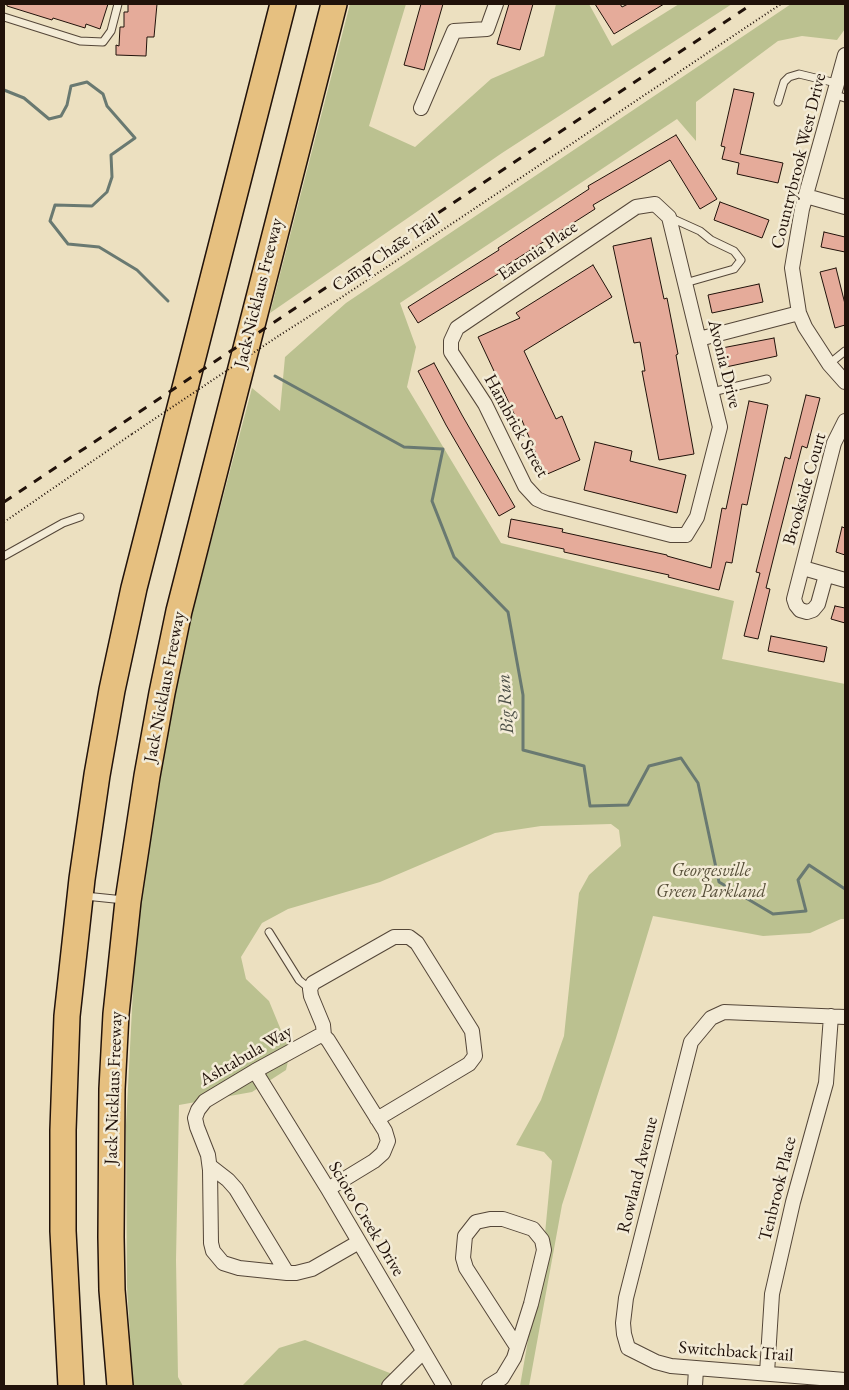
<!DOCTYPE html>
<html>
<head>
<meta charset="utf-8">
<style>
	body { margin:0 }
	#map { position:relative; width:849px; height:1390px; overflow:hidden; background:#ece0c0; font-family:"EB Garamond",serif }
	canvas { display:block }
	.frame { position:absolute; inset:0; border:5px solid #21120a; pointer-events:none }
</style>
</head>
<body>
<div id="map">
<canvas width="849" height="1390"></canvas>
<div class="frame"></div>
</div>
<script>
const ctx = document.querySelector('canvas').getContext('2d');
ctx.lineJoin = 'round';
function paint(path, color) {
  ctx.fillStyle = color;
  ctx.fill(path, 'evenodd');
}
function shape(rows) {
  const path = new Path2D();
  for (const r of rows) {
    path.moveTo(r[0], r[1]);
    for (let i = 2; i < r.length; i += 2) path.lineTo(r[i], r[i + 1]);
  }
  return path;
}
function stroke(path, color, width, dash) {
  ctx.strokeStyle = color;
  ctx.lineWidth = width;
  ctx.lineCap = dash ? 'butt' : 'round';
  ctx.setLineDash(dash || []);
  ctx.stroke(path);
}
function drawText(font, color, halo, rows, align = 'center') {
  ctx.font = font + ' "EB Garamond",serif';
  ctx.lineWidth = 5;
  ctx.setLineDash([]);
  ctx.textBaseline = 'middle';
  ctx.strokeStyle = halo;
  ctx.fillStyle = color;
  for (const [text, x, y, turn = 0] of rows) {
    ctx.save();
    ctx.translate(x, y);
    ctx.rotate((+turn || 0) * Math.PI / 180);
    ctx.textAlign = isNaN(turn) ? turn : align;
    if (halo) ctx.strokeText(text, 0, 0);
    ctx.fillText(text, 0, 0);
    ctx.restore();
  }
}
paint(shape([
	[350,4,406,4,369,126,415,147,491,79,544,56,556,4,589,4,612,46,679,4,732,4,502,153,270,313],
	[791,4,845,4,845,29,837,40,802,36,778,41,696,102,696,141,677,119,400,303,416,347,407,387,501,543,734,601,722,659,845,684,845,919,841,919,810,933,763,936,653,916,616,1038,562,1205,529,1386,520,1386,543,1254,552,1161,544,1152,516,1145,541,1100,564,1036,579,893,589,875,621,846,619,830,611,824,541,826,495,833,380,882,288,909,262,923,241,957,246,979,269,1001,290,1052,286,1070,252,1092,179,1105,176,1260,178,1377,183,1386,133,1386,127,1287,126,1125,135,951,151,820,182,651,252,388,280,411,285,357,346,303],
	[305,1340,400,1377,404,1386,242,1386,279,1348]
]), '#bbc190');
stroke(shape([
	[4,90,24,98,49,119,61,116,67,105,71,86,87,82,103,94,107,106,135,138,111,155,112,177,107,192,92,206,55,205,50,221,68,244,99,247,137,270,168,301],
	[275,376,404,447,443,449,432,501,454,557,508,612,523,695,523,750,584,766,590,806,628,805,649,766,681,758,698,783,719,882,773,914,806,911,798,880,809,865,845,889]
]), '#697971', 3);
const building = shape([
	[7,4,108,4,100,29,86,24,85,28,53,18,52,20,7,6,7,4],
	[128,4,157,4,154,37,147,37,146,56,116,55,116,45,119,46,120,27,124,27,124,12,128,12,128,4],
	[421,4,443,4,424,70,404,65,421,4],
	[509,4,533,4,520,50,497,44,509,4],
	[595,4,620,4,622,7,628,4,664,4,614,34,595,4],
	[734,89,754,93,740,154,783,163,778,183,737,174,739,163,722,159,725,147,721,146,734,89],
	[676,135,717,199,700,209,670,160,593,205,595,209,504,267,506,269,418,323,408,307,499,250,498,248,589,189,588,186,676,135],
	[720,202,769,220,762,238,714,220,720,202],
	[824,232,845,237,845,252,821,247,824,232],
	[651,238,664,299,667,298,678,354,676,355,694,454,659,460,642,371,645,371,640,342,634,343,613,246,651,238],
	[593,265,612,297,524,351,556,419,562,416,580,460,545,475,521,418,517,420,478,337,520,318,516,313,593,265],
	[836,268,845,304,845,325,835,328,820,272,836,268],
	[759,284,763,302,712,313,708,295,759,284],
	[774,338,777,356,726,367,722,348,774,338],
	[434,363,462,415,515,507,499,516,446,425,418,371,434,363],
	[806,395,820,398,807,448,802,446,780,532,766,588,770,589,758,639,744,636,760,573,756,572,776,493,785,457,790,459,806,395],
	[749,401,768,405,747,505,742,504,732,563,726,562,719,590,668,577,669,575,564,552,564,549,508,537,511,519,563,529,562,532,667,555,667,556,711,568,722,508,726,509,749,401],
	[595,442,632,451,630,461,686,475,677,513,584,490,595,442],
	[842,527,845,528,845,555,836,552,842,527],
	[835,606,845,608,845,623,831,619,835,606],
	[771,636,827,647,824,662,768,651,771,636]
]);
paint(building, '#e5ab9a');
stroke(building, '#21120a', 1);
const service = shape([
	[4,17,80,41,103,42,111,31,118,4],
	[833,94,845,98],
	[778,102,784,82,789,77,799,74,836,83],
	[669,217,700,231,711,240,734,251,741,260,734,269,685,283],
	[829,364,845,351],
	[712,392,767,379],
	[4,556,63,523,80,517],
	[85,896,124,900],
	[269,932,299,980,310,989]
]);
const minor = shape([
	[845,55,802,209,792,268,799,313,805,327,829,364,845,382],
	[421,108,454,31,487,29,496,4],
	[806,196,845,207],
	[655,204,669,217,720,427,697,517,686,535,671,535,546,503,537,499,525,486,485,404,451,352,451,341,457,328,636,207,655,204],
	[699,339,799,313],
	[803,568,845,580],
	[826,575,818,604,813,610,807,612,800,610,796,605,794,599,834,443,845,421],
	[845,1017,724,1012,711,1018,691,1042,626,1298,623,1323,624,1334,628,1348,656,1362,671,1366,845,1380],
	[324,1036,319,1036,255,1071,205,1101,198,1110,195,1118,197,1127,208,1155,210,1170,211,1243,213,1251,223,1263,239,1268,287,1273,296,1273,312,1269,359,1242],
	[255,1071,328,1189,444,1386],
	[210,1166,228,1180,236,1189,287,1273],
	[328,1189,374,1161,383,1153,388,1141,385,1131,328,1040,324,1036,323,1025,311,996,310,989,313,983,394,937,409,937,417,943,472,1031,475,1056,469,1064,377,1119],
	[767,1373,772,1294,793,1202,826,1083,831,1016],
	[389,1386,423,1352],
	[489,1386,502,1378,514,1358,531,1304,544,1250,542,1240,533,1229,503,1219,490,1219,476,1222,465,1236,463,1258,466,1268,517,1347],
	[695,1386,696,1369]
]);
const motorway = shape([
	[71,1386,63,1231,63,1130,67,1016,82,879,97,775,112,690,134,588,283,4],
	[120,1386,112,1290,111,1237,112,1089,116,1014,128,901,147,776,162,693,179,611,334,4]
]);
stroke(service, '#544638', 9);
stroke(minor, '#544638', 16);
stroke(motorway, '#21120a', 28);
stroke(shape([
	[280,335,313,314,339,299,781,4],
	[4,522,132,434]
]), '#21120a', 2, [1, 2.5]);
stroke(service, '#f3ebd6', 7);
stroke(minor, '#f3ebd6', 14);
stroke(motorway, '#e6c080', 25);
stroke(shape([
	[4,502,752,4]
]), '#21120a', 3, [9, 9]);
stroke(shape([
	[132,434,280,335]
]), '#21120a', 2, [1, 2.5]);
drawText('18px', '#21120a', '#f3ebd6', [
	["Countrybrook West Drive",799,161,-76],
	["Eatonia Place",538,251,-34],
	["Camp Chase Trail",386,253,-34],
	["Jack Nicklaus Freeway",259,293,-76],
	["Avonia Drive",724,364,76],
	["Hambrick Street",516,426,61],
	["Brookside Court",805,489,-74],
	["Jack Nicklaus Freeway",165,687,-79],
	["Ashtabula Way",246,1056,-30],
	["Jack Nicklaus Freeway",114,1088,-88],
	["Rowland Avenue",638,1175,-76],
	["Tenbrook Place",778,1189,-76],
	["Scioto Creek Drive",366,1219,59],
	["Switchback Trail",736,1352,4]
]);
drawText('italic 18px', '#574f39', '#f3ebd6', [
	["Georgesville",711,871],
	["Green Parkland",711,892]
]);
drawText('italic 19px', '#4b4e46', '#f3ebd6', [
	["Big Run",506,704,-94]
]);
</script>
</body>
</html>
